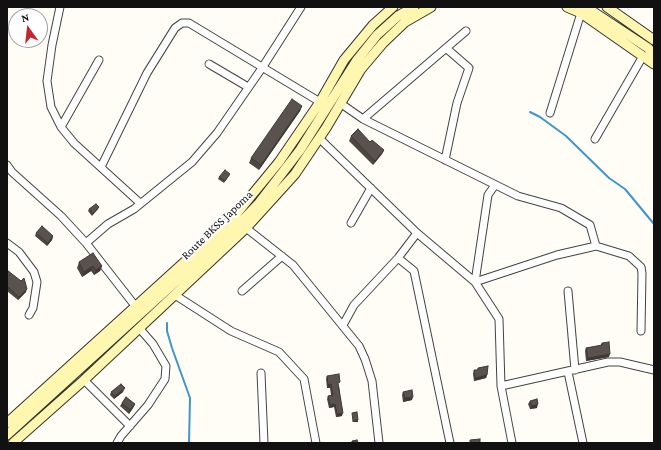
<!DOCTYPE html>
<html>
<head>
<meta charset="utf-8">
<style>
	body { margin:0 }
	#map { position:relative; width:661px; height:450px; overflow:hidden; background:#fffdf5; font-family:"Crimson Pro",serif }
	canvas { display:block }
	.frame { position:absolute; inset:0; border:8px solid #111; pointer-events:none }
	.north { position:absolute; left:8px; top:8px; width:40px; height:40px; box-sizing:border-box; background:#fff; border:1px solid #a0a0a0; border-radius:50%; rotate:345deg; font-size:11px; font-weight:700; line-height:16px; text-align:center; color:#111 }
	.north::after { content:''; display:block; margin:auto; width:14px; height:18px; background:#c4262e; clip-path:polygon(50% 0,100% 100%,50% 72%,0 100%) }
</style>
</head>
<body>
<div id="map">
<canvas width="661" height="450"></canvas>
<div class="frame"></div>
<div class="north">N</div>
</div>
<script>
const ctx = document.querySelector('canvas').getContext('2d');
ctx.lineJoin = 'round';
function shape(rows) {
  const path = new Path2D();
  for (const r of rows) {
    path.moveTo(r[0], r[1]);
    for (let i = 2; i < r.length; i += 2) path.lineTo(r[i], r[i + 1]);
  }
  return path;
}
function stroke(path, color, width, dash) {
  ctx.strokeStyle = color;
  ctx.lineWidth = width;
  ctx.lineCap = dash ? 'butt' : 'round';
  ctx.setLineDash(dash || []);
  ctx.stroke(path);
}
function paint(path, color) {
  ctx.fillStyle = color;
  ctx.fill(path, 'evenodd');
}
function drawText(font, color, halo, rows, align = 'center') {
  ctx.font = font + ' "Crimson Pro",serif';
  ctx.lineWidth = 4;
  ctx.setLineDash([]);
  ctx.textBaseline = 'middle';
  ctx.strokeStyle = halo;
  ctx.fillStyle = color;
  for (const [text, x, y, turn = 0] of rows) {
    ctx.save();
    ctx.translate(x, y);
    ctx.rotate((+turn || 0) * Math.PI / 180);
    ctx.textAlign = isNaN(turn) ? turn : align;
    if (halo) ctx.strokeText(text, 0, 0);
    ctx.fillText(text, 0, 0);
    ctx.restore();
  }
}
stroke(shape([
	[530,112,540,117,566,136,609,178,625,189,654,224],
	[167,323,167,331,172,348,190,398,189,443]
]), '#3f96cf', 2);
const street = shape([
	[60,7,52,45,47,81,51,107,61,127,74,143,140,203],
	[209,64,248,87],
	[340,103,363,119,518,196,561,208,590,225,596,246],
	[550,113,581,13],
	[363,119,466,31],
	[61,127,99,60],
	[319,138,417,233,475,282,499,319,501,386,512,443],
	[595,139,643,56],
	[445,160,457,103,469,68,446,48],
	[7,165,12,172,61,216,86,243,136,307],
	[101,167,147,73,175,28,182,23,189,23,320,102],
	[495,185,488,195,475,282,557,255,596,246,629,256,641,267,642,273,641,331],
	[351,223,371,188],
	[246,228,293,265,359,346,365,359,372,381,379,443],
	[7,243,19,252,34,272,37,282,33,308,29,315],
	[86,243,108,224,134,209,192,162,217,133,262,68,301,7],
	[398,258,414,271,450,443],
	[242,291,282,256],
	[568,291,575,370],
	[175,295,231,331,279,352,304,379,316,443],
	[343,325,354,305,398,258,417,233],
	[568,372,583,443],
	[261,373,264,443],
	[84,380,130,426],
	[501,386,608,362,620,362,654,370],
	[117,443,121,436,148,405,165,379,166,366,153,344,140,329]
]);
const secondary = shape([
	[567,7,581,13,654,64],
	[586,7,648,48,654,55],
	[607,7,654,40],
	[7,423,233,218,279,162,320,102,344,60,373,25,393,7],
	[7,435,238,225,259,203,300,150,357,60,377,35,398,16,414,7],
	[13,443,84,380,246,228,295,174,326,128,361,69,383,43,405,22,431,7]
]);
stroke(street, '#444', 9);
stroke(secondary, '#333', 11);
stroke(street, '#fff', 7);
stroke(secondary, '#fff6b0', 9);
paint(shape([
	[302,106,300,111,259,170,249,163,251,158],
	[351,136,370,142,384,150,382,154,373,165,349,141],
	[229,175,224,183,218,179,219,177],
	[99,207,98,209,92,216,88,211,89,209],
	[36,233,53,236,52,240,47,246,35,236],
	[79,262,102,266,100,271,94,275,91,271,82,277,77,268],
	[7,270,26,292,18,300,7,291],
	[602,343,609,357,586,361,585,351,586,348,600,346],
	[478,368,487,375,486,378,474,381,473,374,474,370,477,370],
	[327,376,339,386,342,416,336,417,334,407,329,408,327,399,328,396,331,395,330,388,327,388,326,379],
	[111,392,123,392,114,399,110,395],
	[403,392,412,400,403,402,402,395],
	[530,401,537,408,530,409,528,404],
	[122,403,135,404,133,408,129,414,120,406]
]), '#4d4742');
paint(shape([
	[302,106,300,111,259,170,261,165],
	[384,150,382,154,373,165,375,161],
	[53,236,52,240,47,246,48,243],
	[93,266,91,271,82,277,84,272],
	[102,266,100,271,94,275,96,270],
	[27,289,26,292,18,300,19,297],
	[610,354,609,357,586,361,588,358],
	[487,375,486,378,474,381,475,378],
	[331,384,330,388,327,388,328,385],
	[125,388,123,392,114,399,115,396],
	[413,397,412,400,403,402,405,398],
	[135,404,133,408,129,414,130,410],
	[335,404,334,407,329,408,330,405],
	[538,404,537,408,530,409,532,406],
	[343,413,342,416,336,417,337,414],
	[358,420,358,422,352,422,353,421]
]), '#3f3936');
const building = shape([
	[292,99,302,106,261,165,251,158,292,99],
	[358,129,370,142,372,140,384,150,375,161,351,136,358,129],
	[225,170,230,174,225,181,219,177,225,170],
	[96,204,99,207,93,214,89,209,96,204],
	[42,226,53,236,48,243,36,233,42,226],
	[93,253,102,266,96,270,93,266,84,272,79,262,93,253],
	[7,270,21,281,24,278,27,289,19,297,8,287,7,289,7,270],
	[609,342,610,354,588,358,586,348,602,345,602,343,609,342],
	[488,366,487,375,475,378,474,370,478,370,478,368,488,366],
	[339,374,340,382,338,383,343,413,337,414,335,404,330,405,328,396,333,395,331,384,328,385,327,376,339,374],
	[121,384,125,388,115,396,111,392,121,384],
	[412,390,413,397,405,398,403,392,412,390],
	[126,397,135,404,130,410,122,403,126,397],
	[537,399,538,404,532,406,530,401,537,399],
	[357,412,358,420,353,421,352,413,357,412],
	[480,439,480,443,470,443,470,440,480,439],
	[357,440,358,443,352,443,352,441,357,440]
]);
paint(building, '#5a524d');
stroke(building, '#3f3936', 1);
drawText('12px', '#111', '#fff', [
	["Route BKSS Japoma",217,225,-44]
]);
</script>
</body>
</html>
